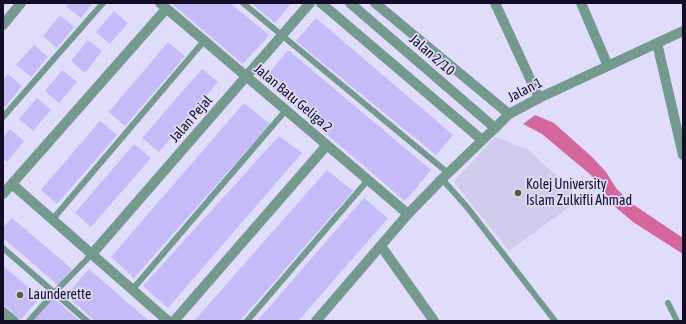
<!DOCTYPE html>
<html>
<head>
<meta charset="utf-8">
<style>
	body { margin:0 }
	#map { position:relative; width:686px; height:324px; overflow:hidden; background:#e0dcfc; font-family:"Asap Condensed",sans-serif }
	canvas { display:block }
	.frame { position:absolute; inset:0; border:4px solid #120c27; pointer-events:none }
</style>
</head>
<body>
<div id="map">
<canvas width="686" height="324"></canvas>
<div class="frame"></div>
</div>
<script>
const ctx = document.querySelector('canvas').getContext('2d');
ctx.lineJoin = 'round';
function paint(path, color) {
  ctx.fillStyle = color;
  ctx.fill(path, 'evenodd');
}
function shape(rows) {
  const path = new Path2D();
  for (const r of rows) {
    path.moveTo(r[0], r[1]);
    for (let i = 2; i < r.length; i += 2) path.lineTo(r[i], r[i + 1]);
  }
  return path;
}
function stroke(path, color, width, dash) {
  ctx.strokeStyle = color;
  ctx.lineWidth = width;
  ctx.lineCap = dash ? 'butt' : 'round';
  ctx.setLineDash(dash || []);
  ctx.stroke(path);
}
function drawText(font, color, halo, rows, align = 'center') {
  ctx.font = font + ' "Asap Condensed",sans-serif';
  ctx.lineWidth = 3.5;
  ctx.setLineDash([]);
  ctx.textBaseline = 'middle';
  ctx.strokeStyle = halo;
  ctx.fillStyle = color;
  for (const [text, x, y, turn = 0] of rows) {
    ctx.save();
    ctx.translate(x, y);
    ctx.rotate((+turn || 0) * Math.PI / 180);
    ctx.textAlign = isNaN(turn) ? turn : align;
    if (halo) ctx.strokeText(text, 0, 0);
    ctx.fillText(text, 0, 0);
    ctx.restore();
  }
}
paint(shape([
	[495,137,529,150,567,186,579,200,509,251,454,182]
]), '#cfcbed');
paint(shape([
	[535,115,554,123,592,157,606,172,616,188,631,203,683,238,683,254,633,222,613,205,601,186,592,176,542,134,523,124]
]), '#d6669e');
paint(shape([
	[69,3,93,3,81,18,66,6],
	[171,3,230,3,269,35,243,64],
	[251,3,292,3,275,23],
	[114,11,128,23,110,44,96,32],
	[60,15,74,27,57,48,43,36],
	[316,18,453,135,436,155,296,41],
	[88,40,102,51,85,73,71,61],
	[168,42,185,56,125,126,109,112],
	[34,45,48,57,31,77,16,65],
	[288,50,431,170,405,201,263,80],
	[202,69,218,82,159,152,142,138],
	[62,70,77,82,59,103,45,91],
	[8,74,22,86,5,107,3,105,3,80],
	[37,98,51,110,33,131,19,119],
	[244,103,270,124,134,278,111,257],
	[100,121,117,135,57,204,41,190],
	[10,129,24,141,7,162,3,159,3,138],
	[279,136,302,153,168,308,143,286],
	[134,144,151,158,91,227,75,213],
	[327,170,353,191,240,321,194,321],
	[364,198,388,218,298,321,257,321],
	[12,218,72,269,58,285,3,238,3,227],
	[3,266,40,297,21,320,3,304],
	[89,269,149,321,95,321,66,295],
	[53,298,80,321,33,321]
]), '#c4bbf8');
stroke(shape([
	[243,3,448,173],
	[3,117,103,3],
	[442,179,467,207,555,321],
	[52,220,204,41],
	[3,248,87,321],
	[132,290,286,110],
	[668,303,677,321],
	[29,321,55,292,92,254],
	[247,321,368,180]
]), '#739a8c', 6);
stroke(shape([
	[160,3,408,214],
	[321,3,482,140],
	[495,3,539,98],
	[581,3,608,66],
	[3,25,21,3],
	[657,43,683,155],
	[12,184,168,321],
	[3,194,166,9],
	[381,246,434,321],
	[92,254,310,3],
	[3,312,14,321],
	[174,321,327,145],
	[316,321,408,214,442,179,495,128]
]), '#739a8c', 10);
stroke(shape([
	[350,3,495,128,509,114,539,98,683,31],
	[375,3,509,114]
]), '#739a8c', 10);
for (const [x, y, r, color] of [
	[518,193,4,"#5a5c29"],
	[20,295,4,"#5a5c29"]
]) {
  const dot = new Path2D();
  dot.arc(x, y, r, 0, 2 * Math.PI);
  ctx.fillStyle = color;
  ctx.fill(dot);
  stroke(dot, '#e0dcfc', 1.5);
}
drawText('14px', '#120c27', '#e0dcfc', [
	["Jalan 2/10",432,55,41],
	["Jalan 1",525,90,-27],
	["Jalan Batu Geliga 2",293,98,40],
	["Jalan Pejal",191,119,-49]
]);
drawText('14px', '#120c27', '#e0dcfc', [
	["Kolej University",526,185],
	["Islam Zulkifli Ahmad",526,201],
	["Launderette",28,295]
], 'left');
</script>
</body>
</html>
